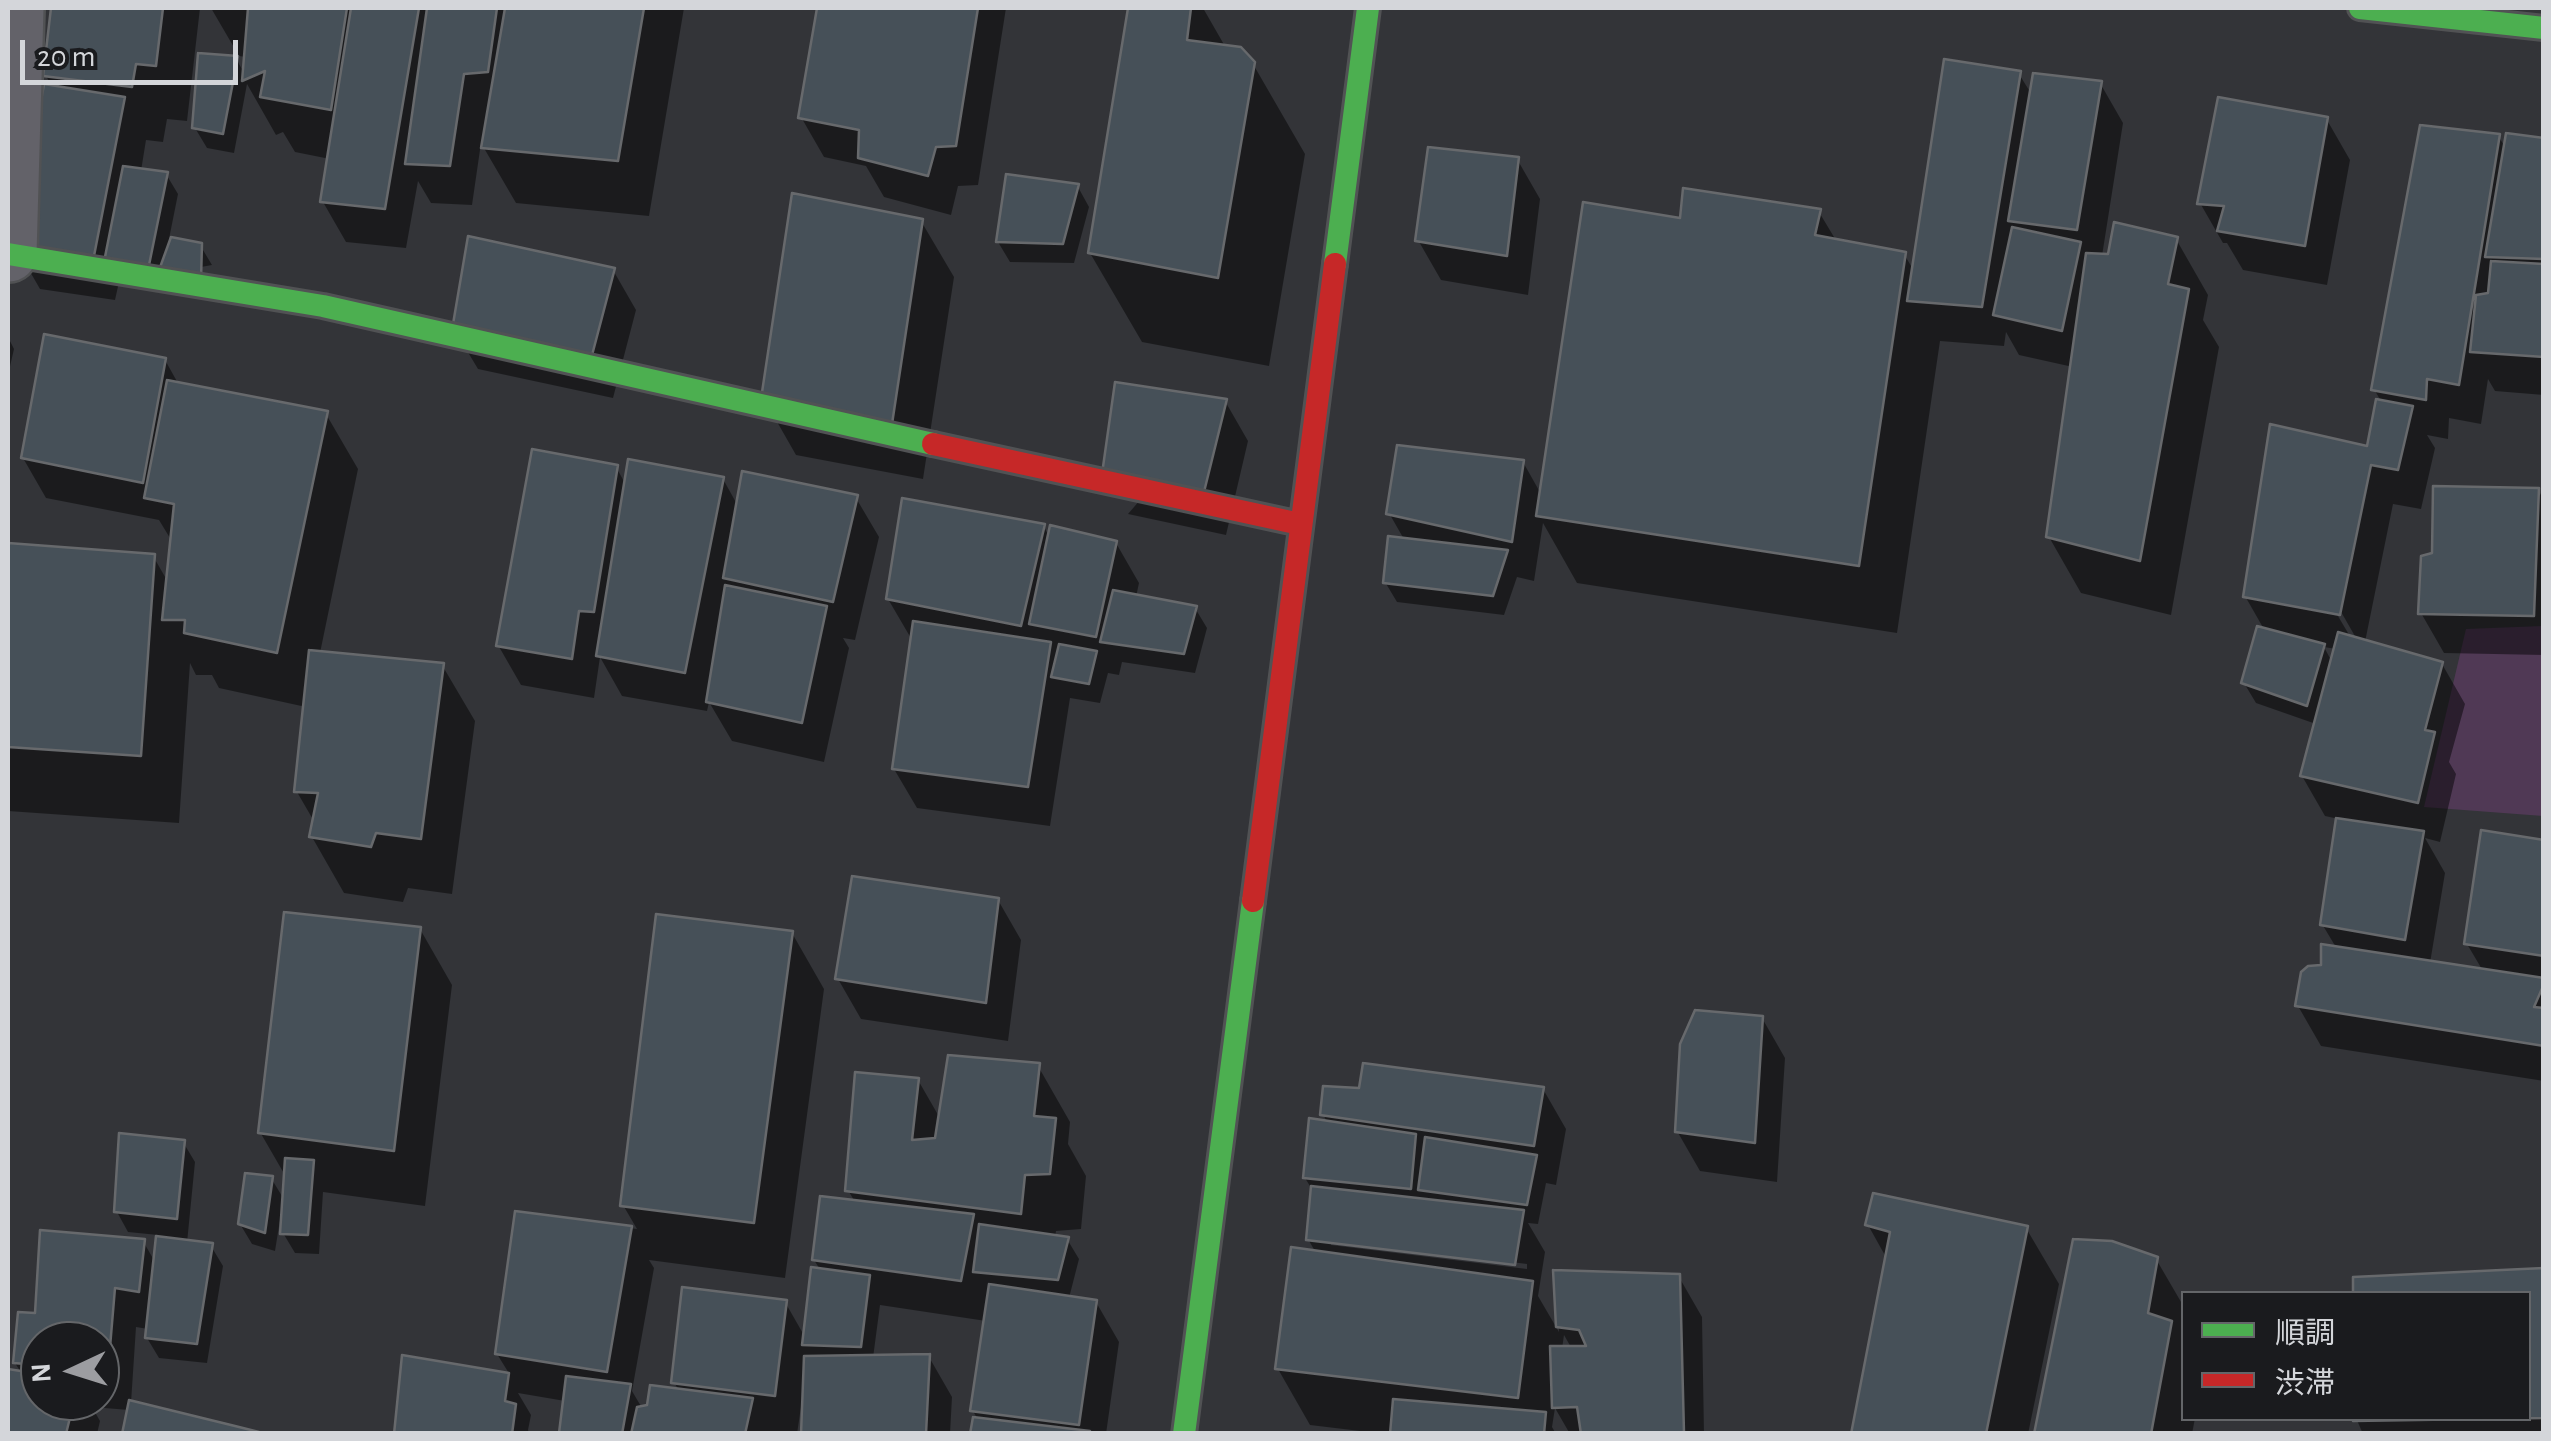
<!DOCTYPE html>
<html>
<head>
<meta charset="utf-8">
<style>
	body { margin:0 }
	#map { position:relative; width:2551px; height:1441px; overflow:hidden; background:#333438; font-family:"Alegreya Sans","Noto Sans JP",sans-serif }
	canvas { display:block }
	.frame { position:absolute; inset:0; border:10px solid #d4d6da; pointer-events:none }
	.legend { position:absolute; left:2181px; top:1291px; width:350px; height:130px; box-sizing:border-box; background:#1a1b1e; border:2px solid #646669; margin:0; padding:12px 18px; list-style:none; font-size:30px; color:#d4d6da }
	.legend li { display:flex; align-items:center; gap:20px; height:50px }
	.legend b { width:50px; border:2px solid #646669 }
	.north { position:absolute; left:20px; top:1321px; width:100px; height:100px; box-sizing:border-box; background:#1a1b1e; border:2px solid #646669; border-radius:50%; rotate:266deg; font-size:28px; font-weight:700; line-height:40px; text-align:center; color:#d4d6da }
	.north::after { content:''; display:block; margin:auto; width:35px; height:45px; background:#9c9da1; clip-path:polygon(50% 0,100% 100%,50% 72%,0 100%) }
	.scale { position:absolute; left:20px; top:40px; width:218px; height:45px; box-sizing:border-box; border:5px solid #d4d6da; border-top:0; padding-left:12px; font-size:30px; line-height:35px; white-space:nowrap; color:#d4d6da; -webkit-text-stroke:8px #1a1b1e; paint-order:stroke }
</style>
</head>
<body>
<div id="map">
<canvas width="2551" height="1441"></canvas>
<div class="frame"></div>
<ul class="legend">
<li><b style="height:12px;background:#4caf50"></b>順調</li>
<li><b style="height:12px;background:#c62828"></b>渋滞</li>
</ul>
<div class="north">N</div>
<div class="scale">20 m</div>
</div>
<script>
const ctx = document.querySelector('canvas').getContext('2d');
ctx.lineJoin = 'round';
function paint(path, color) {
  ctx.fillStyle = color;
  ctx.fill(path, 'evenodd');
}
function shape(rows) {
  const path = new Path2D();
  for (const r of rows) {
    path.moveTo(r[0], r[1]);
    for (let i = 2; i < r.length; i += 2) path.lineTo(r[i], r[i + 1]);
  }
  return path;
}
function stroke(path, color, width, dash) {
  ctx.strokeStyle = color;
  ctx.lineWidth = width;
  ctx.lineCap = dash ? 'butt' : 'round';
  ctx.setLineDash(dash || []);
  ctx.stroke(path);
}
paint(shape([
	[2543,626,2543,816,2424,807,2466,629]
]), '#503955');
paint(shape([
	[54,8,200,8,187,121,167,119,163,142,146,140,141,171,166,174,178,194,169,239,200,245,212,265,119,282,115,300,40,289,17,249,53,88,46,76],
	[211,8,684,8,649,216,516,203,481,143,472,205,431,203,418,181,406,248,346,242,323,202,330,159,295,152,283,132,276,135,247,84,234,153,207,148,195,128,236,59,245,74,246,57,239,56],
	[820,8,1006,8,978,185,958,186,951,215,884,197,866,166,824,157,801,117],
	[1131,8,1203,8,1226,48,1253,64,1305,154,1269,366,1142,342,1090,253],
	[2019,74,2032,95,2100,83,2123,123,2102,256,2176,239,2208,295,2203,320,2219,347,2171,615,2081,593,2049,537,2073,367,2019,355,2006,332,2004,346,1940,341,1897,633,1577,583,1543,523,1534,581,1517,577,1504,615,1397,602,1385,582,1405,541,1389,513,1523,462,1541,494,1682,221,1819,212,1837,242,1904,254,1914,271],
	[2327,120,2350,160,2327,285,2243,270,2227,243,2223,243,2200,203],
	[2499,137,2506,149,2544,140,2544,395,2495,391,2488,379,2481,424,2449,418,2448,439,2427,435,2435,448,2421,509,2393,504,2365,642,2442,664,2465,704,2449,762,2456,774,2440,842,2425,838,2445,873,2430,963,2483,971,2467,944,2544,843,2544,1081,2321,1046,2298,1006,2337,949,2322,924,2339,819,2325,816,2302,776,2316,724,2256,703,2244,683,2265,631,2245,596,2369,449,2382,403,2374,389],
	[2336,603,2356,638,2351,638,2332,606],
	[2324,647,2336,649,2332,662],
	[1517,159,1540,199,1528,295,1441,280,1418,240],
	[1078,187,1089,207,1074,263,1010,262,998,242],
	[921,221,954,277,923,479,796,455,764,399],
	[613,270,636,310,613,398,478,369,454,329],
	[8,337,14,349,8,375],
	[165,360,179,385,326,414,358,469,320,653,442,665,475,721,452,894,408,888,403,902,344,893,312,837,315,823,297,792,306,707,219,688,212,675,196,675,190,663,179,823,8,811,8,546,153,556,168,582,173,543,159,520,46,498,23,458],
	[1225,401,1248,441,1226,535,1128,514],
	[616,467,626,485,723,479,738,506,856,498,879,537,855,640,843,638,849,648,824,762,732,741,709,702,707,711,622,696,600,657,594,698,521,685,498,645],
	[2538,490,2544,500,2544,655,2444,653,2421,613,2434,554],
	[1044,527,1050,538,1116,543,1139,583,1136,597,1195,608,1207,628,1195,673,1122,662,1119,675,1108,673,1100,703,1070,698,1050,826,917,808,894,769,912,640,888,599],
	[998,900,1021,940,1008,1041,861,1019,838,979],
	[420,929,452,985,425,1206,323,1192,319,1254,295,1253,283,1233,284,1221,280,1220,275,1251,252,1244,240,1224,271,1178,285,1201,286,1177,260,1132],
	[792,933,824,989,785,1278,649,1260,654,1268,632,1391,642,1408,679,1391,674,1382,785,1302,805,1337,821,1271,814,1260,855,1202,848,1190,918,1080,941,1120,1038,1066,1070,1122,1068,1144,1086,1176,1081,1229,1056,1231,1055,1237,1067,1239,1079,1259,1069,1298,1096,1302,1119,1342,1106,1434,973,1434,978,1420,973,1411,986,1321,880,1305,873,1358,929,1357,952,1397,950,1434,804,1434,805,1407,801,1407,797,1434,769,1431,771,1434,562,1434,565,1401,518,1393,531,1415,528,1430,530,1434,396,1434,404,1358,510,1375,497,1354,517,1214,637,1229,623,1205],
	[1762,1018,1785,1058,1777,1182,1700,1171,1677,1131],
	[1543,1089,1566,1129,1556,1185,1546,1183,1538,1224,1528,1223,1545,1252,1538,1296,1559,1332,1556,1272,1679,1277,1702,1317,1704,1434,1570,1434,1555,1408,1552,1427,1556,1434,1385,1434,1310,1425,1278,1369,1316,1253,1308,1239,1313,1191,1305,1178,1328,1124,1323,1114],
	[1331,1240,1527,1264,1527,1269,1331,1245],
	[1564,1335,1572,1349,1562,1349],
	[183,1142,195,1162,187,1243,211,1246,223,1266,207,1363,159,1358,147,1338,148,1329,136,1327,131,1403,255,1434,124,1434,129,1410,92,1407,100,1421,97,1434,8,1434,8,1372,22,1374,15,1363,37,1316,143,1241,155,1262,158,1235,128,1232,117,1212],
	[40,1341,100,1341,100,1401,40,1401],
	[1868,1225,2026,1228,2059,1284,2028,1434,1854,1434,1887,1259],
	[2156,1259,2184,1307,2184,1418,2195,1418,2192,1434,2037,1434],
	[2544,1271,2544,1434,2363,1434,2356,1418,2528,1418,2528,1294]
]), '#0007');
const building = shape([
	[51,8,163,8,156,66,136,64,132,87,43,76,51,8],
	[243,8,347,8,331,110,260,97,265,71,242,81,248,8,243,8],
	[351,8,419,8,385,209,320,202,351,8],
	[427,8,497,8,488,72,464,74,450,166,405,164,427,8],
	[505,8,644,8,618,161,481,148,505,8],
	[817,8,978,8,956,146,936,147,928,176,858,158,859,130,798,118,817,8],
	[1128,8,1191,8,1187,40,1241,47,1255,62,1218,278,1088,253,1128,8],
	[198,53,238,56,223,134,192,128,198,53],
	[1944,59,2021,71,1982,307,1907,301,1944,59],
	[2033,73,2102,81,2077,230,2008,221,2033,73],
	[44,84,125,97,93,261,14,250,44,84],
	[2218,97,2328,117,2305,246,2217,231,2224,206,2197,204,2218,97],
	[2420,125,2500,134,2459,385,2427,379,2426,400,2371,390,2420,125],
	[2506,133,2544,138,2544,259,2485,257,2506,133],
	[1428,147,1519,157,1507,256,1415,241,1428,147],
	[123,166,168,172,148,270,104,262,123,166],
	[1006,174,1079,184,1063,244,996,242,1006,174],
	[1683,188,1821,209,1815,235,1906,252,1859,566,1536,516,1583,202,1680,218,1683,188],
	[792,193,923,219,892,424,761,399,792,193],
	[2114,222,2178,237,2168,284,2189,289,2140,561,2046,537,2086,253,2108,254,2114,222],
	[2012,227,2081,242,2062,331,1993,315,2012,227],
	[468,236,615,268,591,359,452,330,468,236],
	[171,237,202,243,201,280,158,273,171,237],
	[2491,261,2544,264,2544,357,2470,352,2476,295,2488,293,2491,261],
	[44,334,166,358,143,483,21,458,44,334],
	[167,380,328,411,277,653,184,633,185,620,162,620,174,504,144,498,167,380],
	[1115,382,1227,399,1203,496,1102,474,1115,382],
	[2376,399,2413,406,2398,470,2371,465,2340,615,2243,597,2270,424,2367,446,2376,399],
	[1397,445,1524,460,1512,542,1386,514,1397,445],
	[532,449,618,465,594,612,579,611,572,659,496,646,532,449],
	[628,459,724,477,685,673,596,656,628,459],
	[742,471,858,495,833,602,723,578,742,471],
	[2433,486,2539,488,2534,616,2418,614,2421,556,2432,553,2433,486],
	[902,498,1045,524,1021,626,886,599,902,498],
	[1050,525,1117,541,1096,637,1029,624,1050,525],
	[1388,536,1508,550,1493,596,1383,583,1388,536],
	[8,543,155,554,141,756,8,747,8,543],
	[725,585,827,606,802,723,706,702,725,585],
	[1113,590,1197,606,1184,654,1100,642,1113,590],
	[913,621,1051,642,1028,787,892,769,913,621],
	[2257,626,2325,644,2307,706,2241,683,2257,626],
	[2338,632,2443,662,2425,730,2435,732,2418,803,2300,776,2338,632],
	[1059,644,1097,651,1089,684,1051,677,1059,644],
	[309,650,444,663,421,839,376,833,371,847,309,837,318,793,294,792,309,650],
	[2336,818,2424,831,2405,940,2320,925,2336,818],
	[2481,830,2544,840,2544,956,2464,944,2481,830],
	[852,876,999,898,986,1003,835,979,852,876],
	[284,912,421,927,394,1151,258,1133,284,912],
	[656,914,793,931,754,1223,620,1206,656,914],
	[2321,944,2544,978,2544,984,2534,1007,2544,1008,2544,1046,2295,1006,2301,972,2308,966,2321,965,2321,944],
	[1695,1010,1763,1016,1755,1143,1675,1132,1680,1044,1695,1010],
	[948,1055,1040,1063,1034,1116,1056,1118,1050,1174,1025,1175,1021,1214,845,1191,855,1072,919,1078,912,1140,935,1138,948,1055],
	[1363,1063,1544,1087,1534,1146,1320,1115,1323,1086,1359,1088,1363,1063],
	[1309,1118,1416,1134,1411,1189,1303,1178,1309,1118],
	[119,1133,185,1140,177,1219,114,1212,119,1133],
	[1425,1137,1537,1155,1527,1205,1418,1190,1425,1137],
	[285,1158,314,1160,308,1235,280,1234,285,1158],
	[245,1173,273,1176,265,1233,238,1224,245,1173],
	[1311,1186,1524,1210,1515,1265,1306,1240,1311,1186],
	[1873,1193,2028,1226,1986,1434,1851,1434,1890,1232,1865,1225,1873,1193],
	[820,1196,974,1214,961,1281,812,1260,820,1196],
	[515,1211,632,1226,607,1372,495,1354,515,1211],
	[979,1224,1069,1237,1058,1280,973,1272,979,1224],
	[40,1230,145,1239,139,1292,115,1288,108,1371,100,1370,100,1341,40,1341,40,1365,13,1363,18,1312,35,1313,40,1230],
	[156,1236,213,1243,197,1344,145,1338,156,1236],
	[2073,1239,2112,1241,2158,1257,2148,1313,2172,1321,2151,1434,2034,1434,2073,1239],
	[1291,1247,1533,1281,1518,1398,1275,1369,1291,1247],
	[811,1267,870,1275,861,1347,802,1345,811,1267],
	[2544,1268,2544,1418,2353,1421,2353,1418,2528,1418,2528,1294,2353,1294,2353,1277,2544,1268],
	[1553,1270,1680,1274,1684,1433,1581,1434,1577,1407,1552,1408,1550,1346,1586,1346,1579,1330,1556,1327,1553,1270],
	[989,1284,1097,1300,1079,1425,970,1411,989,1284],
	[682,1287,787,1300,775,1396,671,1383,682,1287],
	[930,1354,926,1434,801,1434,804,1356,930,1354],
	[402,1355,509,1373,505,1401,516,1404,512,1434,394,1434,402,1355],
	[8,1369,40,1374,40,1401,74,1401,66,1434,8,1434,8,1369],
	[566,1376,631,1384,622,1434,559,1433,566,1376],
	[650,1385,753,1398,745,1434,631,1434,637,1407,647,1405,650,1385],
	[1393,1399,1546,1412,1544,1434,1390,1434,1393,1399],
	[129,1400,235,1426,259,1432,122,1434,129,1400],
	[973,1417,1090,1431,1089,1434,970,1434,973,1417]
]);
paint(building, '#465058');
stroke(building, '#67696c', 2.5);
const street = shape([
	[9,254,16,8]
]);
const fast = shape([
	[2360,8,2544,28],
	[8,254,323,306,933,444],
	[1335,264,1368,8],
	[1184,1434,1253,901]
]);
const jam = shape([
	[933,444,1300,524],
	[1253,901,1335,264]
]);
stroke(street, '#515254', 60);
stroke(fast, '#515254', 28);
stroke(jam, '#515254', 28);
stroke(street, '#636269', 55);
stroke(fast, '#4caf50', 22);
stroke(jam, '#c62828', 22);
</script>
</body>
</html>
